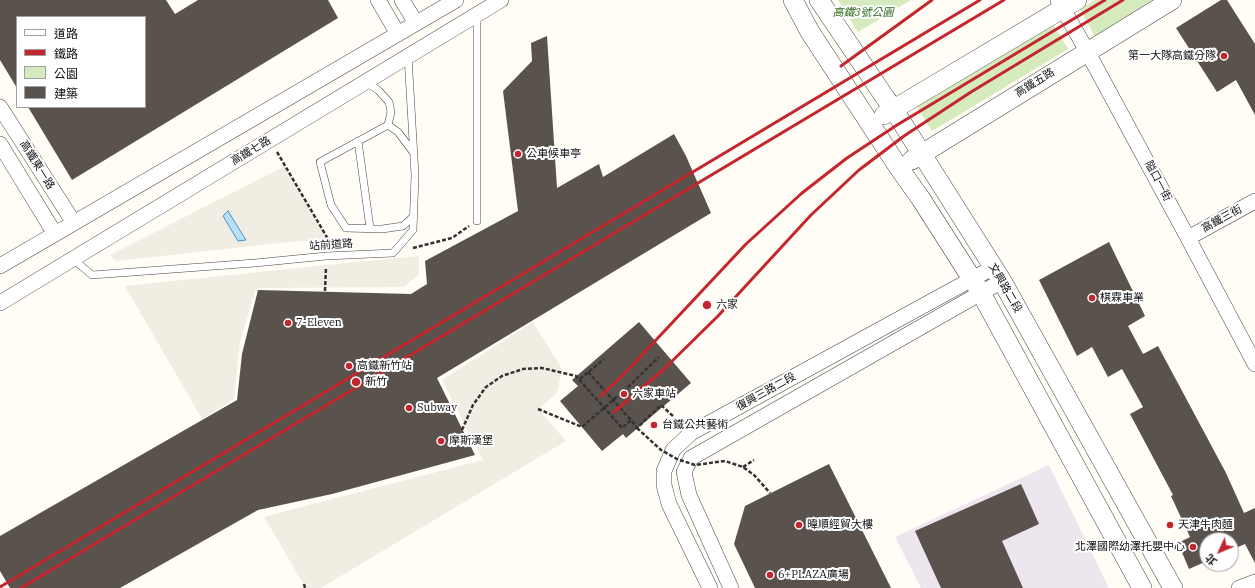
<!DOCTYPE html>
<html>
<head>
<meta charset="utf-8">
<style>
	body { margin:0 }
	#map { position:relative; width:1255px; height:588px; overflow:hidden; background:#fffdf5; font-family:"IBM Plex Serif","Noto Sans TC",serif }
	canvas { display:block }
	.legend { position:absolute; left:16px; top:16px; width:130px; height:92px; box-sizing:border-box; background:#fff; border:1px solid #a0a0a0; margin:0; padding:5px 7px; list-style:none; font-size:12px; color:#111 }
	.legend li { display:flex; align-items:center; gap:8px; height:20px }
	.legend b { width:20px; border:1px solid #a0a0a0 }
	.north { position:absolute; left:1199px; top:532px; width:40px; height:40px; box-sizing:border-box; background:#fff; border:1px solid #a0a0a0; border-radius:50%; rotate:226deg; font-size:11px; font-weight:700; line-height:16px; text-align:center; color:#111 }
	.north::after { content:''; display:block; margin:auto; width:14px; height:18px; background:#c4262e; clip-path:polygon(50% 0,100% 100%,50% 72%,0 100%) }
</style>
</head>
<body>
<div id="map">
<canvas width="1255" height="588"></canvas>
<ul class="legend">
<li><b style="height:5px;background:#fff"></b>道路</li>
<li><b style="height:5px;background:#c4262e"></b>鐵路</li>
<li><b style="height:11px;background:#d5ebbd"></b>公園</li>
<li><b style="height:11px;background:#5a524d"></b>建築</li>
</ul>
<div class="north">北</div>
</div>
<script>
const ctx = document.querySelector('canvas').getContext('2d');
ctx.lineJoin = 'round';
function paint(path, color) {
  ctx.fillStyle = color;
  ctx.fill(path, 'evenodd');
}
function shape(rows) {
  const path = new Path2D();
  for (const r of rows) {
    path.moveTo(r[0], r[1]);
    for (let i = 2; i < r.length; i += 2) path.lineTo(r[i], r[i + 1]);
  }
  return path;
}
function stroke(path, color, width, dash) {
  ctx.strokeStyle = color;
  ctx.lineWidth = width;
  ctx.lineCap = dash ? 'butt' : 'round';
  ctx.setLineDash(dash || []);
  ctx.stroke(path);
}
function drawText(font, color, halo, rows, align = 'center') {
  ctx.font = font + ' "IBM Plex Serif","Noto Sans TC",serif';
  ctx.lineWidth = 4;
  ctx.setLineDash([]);
  ctx.textBaseline = 'middle';
  ctx.strokeStyle = halo;
  ctx.fillStyle = color;
  for (const [text, x, y, turn = 0] of rows) {
    ctx.save();
    ctx.translate(x, y);
    ctx.rotate((+turn || 0) * Math.PI / 180);
    ctx.textAlign = isNaN(turn) ? turn : align;
    if (halo) ctx.strokeText(text, 0, 0);
    ctx.fillText(text, 0, 0);
    ctx.restore();
  }
}
paint(shape([
	[1049,465,1109,588,921,588,895,537]
]), '#eee6ef');
paint(shape([
	[838,0,911,0,858,32],
	[1095,0,1155,0,1095,37,1080,9],
	[1053,24,1068,49,932,131,917,107]
]), '#d5ebbd');
paint(shape([
	[285,166,328,239,289,242,116,261,110,255],
	[419,256,419,274,404,287,256,288,240,342,234,399,202,419,125,286,326,265],
	[533,322,562,369,557,393,538,409,566,441,321,588,306,588,264,517,282,512,483,460,442,380]
]), '#f1ede2');
const water = shape([
	[228,211,246,240,238,241,223,216,228,211]
]);
paint(water, '#b9e0f7');
stroke(water, '#3f96cf', 1);
paint(shape([
	[0,0,166,0,175,14,198,0,328,0,338,18,72,180,28,107,145,107,145,17,17,17,17,88,0,60],
	[1221,0,1227,0,1255,44,1255,115,1236,80,1217,92,1176,28],
	[547,36,557,188,599,164,603,177,674,134,686,156,711,213,437,378,475,455,332,494,258,510,120,588,10,588,0,571,0,536,237,400,242,354,258,290,411,294,427,284,425,261,518,211,503,91,532,61,531,43],
	[1109,242,1145,316,1128,326,1143,354,1158,346,1226,473,1244,513,1255,508,1255,563,1245,544,1231,550,1231,540,1207,540,1207,561,1189,569,1178,543,1190,537,1171,496,1173,495,1130,414,1143,407,1122,369,1108,377,1092,347,1077,356,1039,280],
	[639,322,691,383,626,438,623,434,602,451,560,401,578,386,572,380],
	[829,464,891,588,755,588,734,544,745,506],
	[1021,484,1039,524,1002,541,1023,588,941,588,915,531]
]), '#5a524d');
const service = shape([
	[366,82,378,90,389,102,391,112,388,125,320,162,331,205,346,228,382,229,403,226,414,216],
	[388,125,398,132,413,152],
	[358,141,370,228],
	[477,221,477,15],
	[73,259,92,275,255,263,326,256,393,253,413,230,415,175,408,56]
]);
const minor = shape([
	[378,0,398,34],
	[402,0,416,23],
	[1058,0,1087,51,1188,238,1255,364],
	[0,107,74,223],
	[0,144,55,234],
	[1188,238,1255,201],
	[0,266,456,0],
	[0,303,501,0],
	[710,588,669,504,664,485,664,471,673,450,691,433,994,267],
	[731,588,689,495,684,472,691,458,1002,281],
	[1239,588,1255,582]
]);
const tertiary = shape([
	[793,0,810,32,899,168,921,199,981,293,1142,588],
	[819,0,886,99,894,110,1002,281,1173,588],
	[884,115,1077,0],
	[912,160,1172,0]
]);
stroke(service, '#444', 8);
stroke(minor, '#444', 16);
stroke(tertiary, '#444', 20);
stroke(shape([
	[277,152,328,239],
	[413,248,452,238,469,226],
	[325,291,326,267],
	[588,372,631,420],
	[580,379,604,359],
	[538,409,582,427,627,388,659,357],
	[462,430,473,405,486,387,502,376,523,369,542,368,576,376,622,428,631,420,637,428,661,405,674,417],
	[743,467,754,460],
	[304,584,305,588]
]), '#333', 2.5, [4, 2]);
stroke(service, '#fff', 7);
stroke(minor, '#fff', 15);
stroke(tertiary, '#fff', 19);
stroke(shape([
	[841,66,932,0],
	[601,396,626,372,746,244,802,193,847,158,897,125,1105,0],
	[614,412,663,370,718,316,811,215,859,170,904,136,971,92,1123,0],
	[0,587,980,0],
	[21,588,1004,0]
]), '#c4262e', 3);
stroke(shape([
	[637,428,661,450,677,459,695,465,725,461,743,467,754,475,770,493]
]), '#333', 2.5, [4, 2]);
for (const [x, y, r, color] of [
	[1224,56,4,"#c4262e"],
	[518,154,4,"#c4262e"],
	[1092,298,4,"#c4262e"],
	[707,305,5,"#c4262e"],
	[288,323,4,"#c4262e"],
	[349,366,4,"#c4262e"],
	[356,382,5,"#c4262e"],
	[624,394,4,"#c4262e"],
	[409,408,4,"#c4262e"],
	[654,425,4,"#c4262e"],
	[441,441,4,"#c4262e"],
	[799,525,4,"#c4262e"],
	[1170,525,4,"#c4262e"],
	[1193,547,4,"#c4262e"],
	[770,575,4,"#c4262e"]
]) {
  const dot = new Path2D();
  dot.arc(x, y, r, 0, 2 * Math.PI);
  ctx.fillStyle = color;
  ctx.fill(dot);
  stroke(dot, '#fff', 1.5);
}
drawText('italic 11px', '#2f6b1f', '#fff', [
	["高鐵3號公園",863,13]
]);
drawText('11px', '#111', '#fff', [
	["第一大隊高鐵分隊",1216,56,"right"],
	["公車候車亭",526,154],
	["棋霖車業",1100,298],
	["六家",716,305],
	["7-Eleven",296,323],
	["高鐵新竹站",357,366],
	["新竹",365,382],
	["六家車站",632,394],
	["Subway",417,408],
	["台鐵公共藝術",662,425],
	["摩斯漢堡",449,441],
	["暐順經貿大樓",807,525],
	["天津牛肉麵",1178,525],
	["北澤國際幼澤托嬰中心",1185,547,"right"],
	["6+PLAZA廣場",778,575]
], 'left');
drawText('11px', '#111', '#fff', [
	["高鐵五路",1035,83,-32],
	["高鐵七路",251,151,-31],
	["高鐵東一路",37,165,58],
	["隘口一街",1158,181,62],
	["高鐵三街",1222,219,-29],
	["站前道路",331,245,-4],
	["文興路二段",1005,288,60],
	["復興三路二段",766,392,-29]
]);
</script>
</body>
</html>
